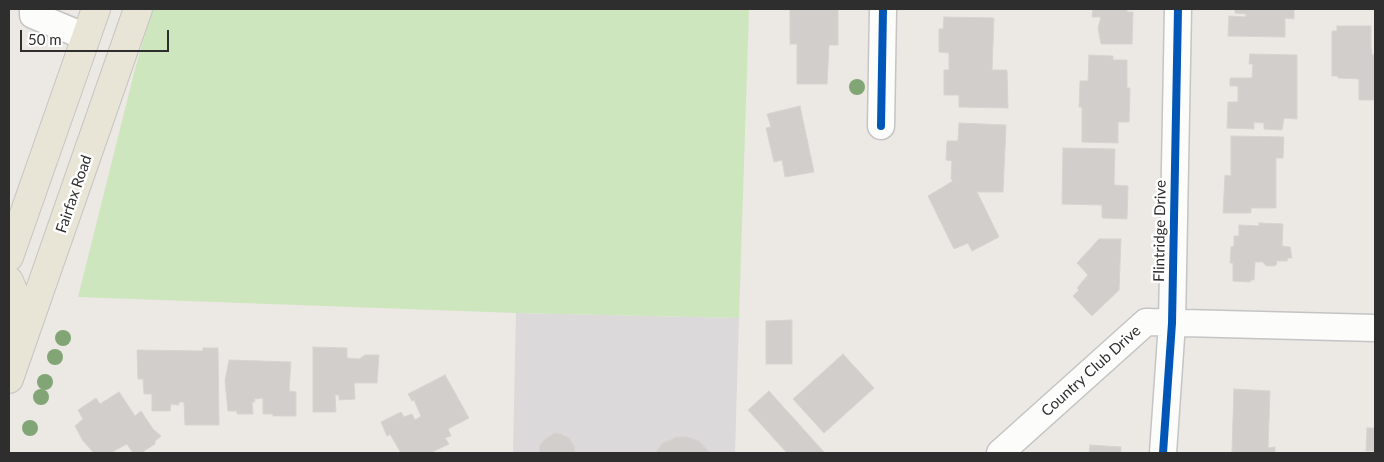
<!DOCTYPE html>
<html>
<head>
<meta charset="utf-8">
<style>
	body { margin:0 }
	#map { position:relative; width:1384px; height:462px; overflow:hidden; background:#ece8e4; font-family:Lato,sans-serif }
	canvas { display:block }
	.frame { position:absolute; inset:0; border:10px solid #2e2e2e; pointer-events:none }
	.scale { position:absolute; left:20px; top:30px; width:149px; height:22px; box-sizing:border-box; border:2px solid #2e2e2e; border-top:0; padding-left:6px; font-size:15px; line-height:18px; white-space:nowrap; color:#2e2e2e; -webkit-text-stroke:4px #fff; paint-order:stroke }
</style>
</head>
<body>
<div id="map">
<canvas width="1384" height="462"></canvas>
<div class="frame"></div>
<div class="scale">50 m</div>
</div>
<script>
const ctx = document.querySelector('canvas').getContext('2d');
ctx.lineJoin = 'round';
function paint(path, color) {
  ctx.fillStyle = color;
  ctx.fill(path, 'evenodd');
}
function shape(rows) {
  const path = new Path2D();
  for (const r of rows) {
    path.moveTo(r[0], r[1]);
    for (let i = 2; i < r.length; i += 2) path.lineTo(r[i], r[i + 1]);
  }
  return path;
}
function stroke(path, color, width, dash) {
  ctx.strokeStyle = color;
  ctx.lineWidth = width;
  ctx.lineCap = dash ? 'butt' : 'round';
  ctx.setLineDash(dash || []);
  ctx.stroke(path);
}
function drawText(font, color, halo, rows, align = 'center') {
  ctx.font = font + ' Lato,sans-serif';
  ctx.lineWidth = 5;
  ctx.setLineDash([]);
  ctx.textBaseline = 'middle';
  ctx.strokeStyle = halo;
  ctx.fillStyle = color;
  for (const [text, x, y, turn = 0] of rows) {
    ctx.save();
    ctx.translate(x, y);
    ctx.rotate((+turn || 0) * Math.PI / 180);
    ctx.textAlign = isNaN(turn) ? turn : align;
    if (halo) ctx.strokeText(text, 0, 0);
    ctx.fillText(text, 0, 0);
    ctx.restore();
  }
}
paint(shape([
	[516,313,739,318,735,453,513,453]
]), '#dcd9db');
paint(shape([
	[152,9,749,9,739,318,516,313,78,297,134,73]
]), '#cee6be');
const building = shape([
	[790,9,838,9,838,45,829,45,827,84,797,84,797,44,790,44,790,9],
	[1093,9,1127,9,1127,12,1133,12,1132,44,1101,44,1098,28,1101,17,1092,17,1093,9],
	[1235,9,1294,9,1294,19,1285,18,1285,37,1228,36,1229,16,1246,17,1246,14,1235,13,1235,9],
	[944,17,994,18,992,70,1007,70,1008,108,959,107,959,95,944,95,944,70,949,70,949,53,939,52,939,29,943,29,944,17],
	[1337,26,1371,26,1371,46,1372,55,1375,55,1375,100,1359,100,1359,79,1338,78,1338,76,1332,76,1332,31,1337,31,1337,26],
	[1250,54,1297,55,1297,119,1284,118,1282,130,1264,129,1264,123,1254,122,1254,129,1227,128,1228,102,1238,102,1238,86,1230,86,1230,78,1252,78,1253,64,1249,64,1250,54],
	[1089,55,1113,56,1113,60,1127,60,1127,88,1130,88,1129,122,1118,122,1118,143,1082,142,1082,107,1079,107,1080,81,1088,81,1089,55],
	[800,106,814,172,785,177,782,160,774,162,766,128,771,127,767,114,800,106],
	[959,123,1006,125,1003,192,977,192,999,237,972,251,968,243,954,249,928,196,953,181,951,179,952,161,946,160,947,141,958,141,959,123],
	[1231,136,1284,137,1283,158,1276,158,1276,208,1251,208,1251,213,1223,213,1225,175,1231,176,1231,136],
	[1063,148,1115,149,1114,185,1128,186,1127,219,1102,218,1102,205,1062,204,1063,148],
	[1259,223,1283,224,1282,246,1290,247,1292,258,1288,258,1287,261,1276,261,1277,264,1274,266,1266,266,1263,262,1255,262,1254,280,1251,280,1250,282,1233,281,1233,263,1230,263,1231,247,1234,246,1234,236,1239,236,1239,225,1259,226,1259,223],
	[1099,239,1121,239,1119,290,1092,316,1073,296,1079,290,1077,288,1088,275,1077,263,1099,239],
	[792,320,792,364,766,364,766,321,792,320],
	[313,347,347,348,347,358,359,359,365,355,379,355,377,383,354,383,355,399,339,400,339,395,335,395,336,412,313,412,313,347],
	[203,348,218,348,219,425,185,425,184,402,179,402,179,405,171,404,170,411,152,411,152,394,144,394,143,379,138,379,137,350,203,351,203,348],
	[843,354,874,388,824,433,793,399,843,354],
	[229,360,291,362,289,391,296,392,296,416,273,416,273,414,263,414,263,398,254,399,255,402,252,402,253,414,237,414,237,411,228,411,225,381,229,360],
	[445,375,469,418,448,429,451,436,445,438,449,444,430,453,401,453,390,434,387,436,381,422,401,412,404,417,412,414,415,420,421,416,414,400,412,401,408,394,445,375],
	[1234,389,1270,391,1268,448,1275,447,1275,453,1232,452,1234,389],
	[769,391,824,452,824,453,787,453,748,410,769,391],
	[119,392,135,416,141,411,153,429,161,436,155,441,155,444,141,453,133,453,127,444,110,453,94,453,83,441,75,426,83,419,78,410,96,398,100,404,119,392],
	[1367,428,1375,428,1375,451,1366,451,1367,428],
	[555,433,561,434,569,438,574,446,575,453,539,453,540,445,544,440,555,433],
	[677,437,688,437,699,441,710,453,655,453,663,443,677,437],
	[1090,445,1121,447,1121,453,1089,453,1090,445]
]);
paint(building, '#d1cecb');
stroke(building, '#d7d4d0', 1);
const minor = shape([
	[33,9,33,15,86,37],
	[881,126,883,9],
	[1000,453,1146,322,1375,328],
	[1163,453,1172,323,1178,9]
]);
const major = shape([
	[9,257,96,9],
	[9,281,22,312,14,335],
	[9,379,138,9]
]);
stroke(minor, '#c5c4c5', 29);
stroke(major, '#c6c5c4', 30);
stroke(minor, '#fcfcfb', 26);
stroke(major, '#e8e4d6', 28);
stroke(shape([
	[881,126,883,9],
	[1163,453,1172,323,1178,9]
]), '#0057b8', 8);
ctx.fillStyle = '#82a575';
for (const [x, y] of [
	[857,87],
	[63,338],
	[55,357],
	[45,382],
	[41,397],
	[30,428]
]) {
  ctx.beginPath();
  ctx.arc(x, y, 8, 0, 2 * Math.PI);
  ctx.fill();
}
drawText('15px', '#2e2e2e', '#fff', [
	["Fairfax Road",74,194,-71],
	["Flintridge Drive",1160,231,-89],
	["Country Club Drive",1091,371,-42]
]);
</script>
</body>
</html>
